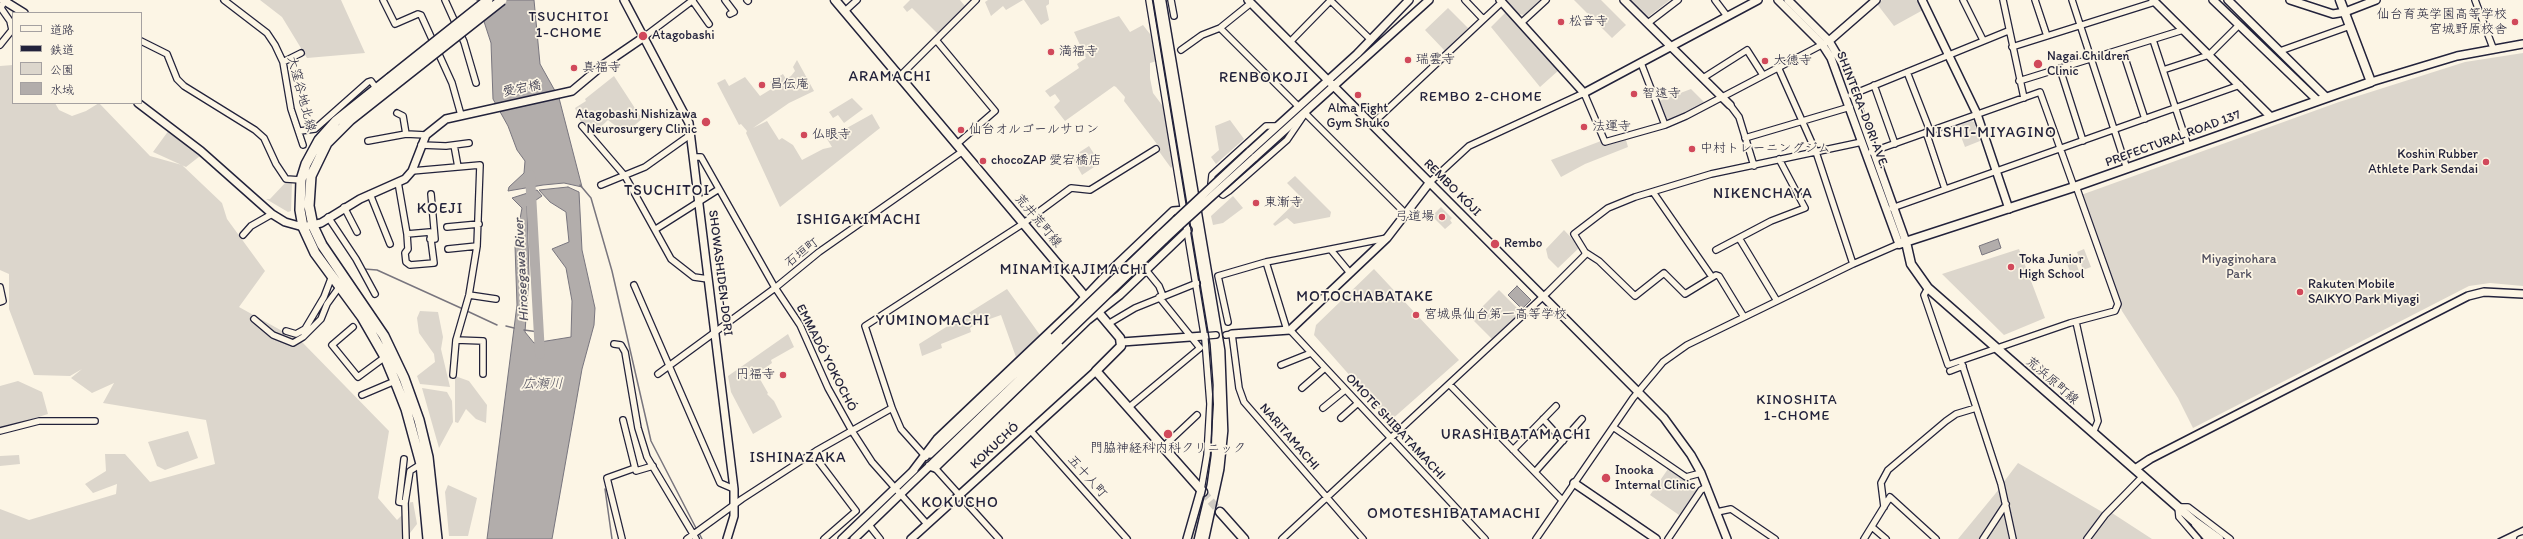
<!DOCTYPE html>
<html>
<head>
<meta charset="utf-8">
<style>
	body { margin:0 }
	#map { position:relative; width:2523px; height:539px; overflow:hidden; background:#fcf5e5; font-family:Itim,"Klee One",sans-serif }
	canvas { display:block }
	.legend { position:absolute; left:12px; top:12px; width:130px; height:92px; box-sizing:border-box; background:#fcf5e5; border:1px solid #a5a1a1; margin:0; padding:5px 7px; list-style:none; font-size:12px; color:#22223b }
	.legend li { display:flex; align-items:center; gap:8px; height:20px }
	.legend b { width:20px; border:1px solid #a5a1a1 }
</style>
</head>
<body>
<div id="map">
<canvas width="2523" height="539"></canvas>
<ul class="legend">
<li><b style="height:5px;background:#fcf5e5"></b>道路</li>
<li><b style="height:5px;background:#22223b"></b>鉄道</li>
<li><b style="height:11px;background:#dcd6cc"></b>公園</li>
<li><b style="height:11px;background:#b2adab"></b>水域</li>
</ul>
</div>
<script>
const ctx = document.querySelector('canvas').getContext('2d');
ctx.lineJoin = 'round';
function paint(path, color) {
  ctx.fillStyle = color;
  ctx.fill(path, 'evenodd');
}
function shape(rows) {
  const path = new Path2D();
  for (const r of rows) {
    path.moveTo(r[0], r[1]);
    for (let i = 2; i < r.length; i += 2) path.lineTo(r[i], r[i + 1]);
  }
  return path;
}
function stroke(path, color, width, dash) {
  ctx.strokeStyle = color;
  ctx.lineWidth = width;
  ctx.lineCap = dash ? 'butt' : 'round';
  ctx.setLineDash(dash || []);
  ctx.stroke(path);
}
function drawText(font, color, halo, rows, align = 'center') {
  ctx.font = font + ' Itim,"Klee One",sans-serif';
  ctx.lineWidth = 3.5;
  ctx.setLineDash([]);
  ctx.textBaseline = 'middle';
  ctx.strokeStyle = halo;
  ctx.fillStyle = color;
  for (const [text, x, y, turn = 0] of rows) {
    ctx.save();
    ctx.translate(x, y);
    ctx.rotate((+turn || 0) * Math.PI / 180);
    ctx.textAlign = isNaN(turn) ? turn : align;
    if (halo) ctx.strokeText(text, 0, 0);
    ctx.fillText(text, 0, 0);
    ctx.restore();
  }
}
paint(shape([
	[260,0,341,0,365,53,307,58,282,17],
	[910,0,960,0,965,6,938,34,912,8,907,12,903,7],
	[988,0,1023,0,1006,10,1003,6,991,16,985,2],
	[1024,0,1049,0,1049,4,1046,6,1049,20,1041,25],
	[1506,0,1540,0,1524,15,1519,14],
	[1574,0,1601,0,1626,25,1612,38],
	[1630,0,1670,0,1648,17],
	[1882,0,1918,0,1923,10,1894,26,1877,4],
	[1448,8,1468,28,1445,51,1425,30],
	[1506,12,1559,70,1540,87,1491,27],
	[1119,16,1130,32,1143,25,1150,34,1157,61,1150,63,1150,78,1153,93,1165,109,1172,150,1173,166,1171,168,1158,150,1160,148,1124,101,1125,97,1116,87,1114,86,1065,121,1054,107,1060,101,1055,94,1050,97,1045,91,1079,68,1077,64,1086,58,1074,32],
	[2523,53,2523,286,2490,283,2469,286,2193,428,2178,398,2122,311,2081,195,2339,102,2465,62],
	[797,60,814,91,789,103,753,128,767,121,779,140,782,138,793,145,802,160,823,149,832,147,827,139,872,114,880,128,780,207,746,133,747,131,741,124,739,125,717,83,725,79,729,86,745,77,760,96,773,88,770,82,783,74,786,79,791,76,795,71,793,67],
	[13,65,13,103,55,103,59,110,72,116,86,111,99,103,150,156,182,165,222,203,227,219,265,271,239,307,302,342,389,431,378,498,397,520,404,513,406,503,413,502,417,524,410,533,409,539,0,539,0,509,29,520,116,494,117,484,93,493,85,484,106,471,105,454,125,454,150,482,215,464,206,420,103,403,114,383,92,393,71,378,82,369,70,376,34,375,9,309,9,274,0,270,0,66],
	[614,76,642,119,625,133,608,120,593,134,581,122,575,108,586,101,585,99],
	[1691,89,1706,104,1667,121,1659,101],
	[852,98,863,109,844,123,838,115,833,118,829,112],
	[1230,120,1244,139,1216,164,1211,157,1219,150,1215,126],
	[1971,121,1974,122,1980,141,1965,147,1957,126],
	[169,130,200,156,186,167,153,152],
	[1626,140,1628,147,1585,164,1561,177,1551,160,1601,141,1603,146],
	[1089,146,1100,163,1082,175,1072,157],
	[1295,176,1331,212,1330,217,1294,224,1287,218,1275,226,1273,224,1301,197,1287,183],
	[286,182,292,183,291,211,288,212,266,199,270,199],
	[1233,196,1243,208,1223,223,1213,225,1211,216],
	[1441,207,1452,218,1450,220,1452,223,1445,229,1432,216],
	[1564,230,1580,247,1558,268,1548,258,1546,249],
	[2019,249,2045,318,2004,335,1942,274],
	[2084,249,2091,267,2083,270,2077,252],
	[2072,253,2079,271,2071,274,2064,256],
	[1374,269,1459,360,1390,421,1314,335,1316,325],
	[1007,289,1040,335,1016,357,1001,315,987,320,986,318,970,328,971,332,941,344,942,348,922,356,919,344],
	[1499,290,1521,312,1492,339,1471,318],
	[420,311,438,312,443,337,441,349,450,387,420,384,417,376,435,362,434,354,419,333,417,318],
	[788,334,794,347,771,360,772,363,757,374,768,393,767,394,774,401,782,417,753,434,731,392,728,376],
	[455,376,469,381,487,405,486,423,476,419,466,409,458,423,455,422],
	[18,381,42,392,48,414,0,429,0,386],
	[422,388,447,392,452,401,453,422,439,448],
	[188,431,198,458,165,470,157,466,148,442],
	[19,455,20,464,0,466,0,456],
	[2018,463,2104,513,2083,539,2016,539,2003,483],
	[1668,469,1697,489,1679,515,1650,495],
	[448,485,477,498,468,536,449,536,445,492],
	[2000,488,2003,504,1980,539,1958,539],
	[2005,508,2011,539,1985,539],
	[2112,513,2152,539,2092,539]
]), '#dcd6cc');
const water = shape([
	[477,0,534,0,540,64,559,98,582,187,564,183,543,185,508,191,509,187,524,173,525,161,517,150,508,126,493,99,491,43,477,0],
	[568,187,579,192,582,250,595,308,594,325,582,369,552,539,487,539,517,305,515,246,522,208,512,198,537,190,542,196,527,206,529,277,525,332,534,343,571,337,572,301,566,268,552,249,569,242,566,212,550,202,539,190,568,187],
	[1998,239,2001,248,1982,255,1979,246,1998,239],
	[1517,286,1531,300,1522,309,1508,295,1517,286]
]);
paint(water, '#b2adab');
stroke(water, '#78757e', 1);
stroke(shape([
	[580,185,591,198,612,271,651,441,697,530],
	[364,269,377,270,463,309],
	[467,311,497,325],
	[506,326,514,328],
	[524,330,539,332],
	[605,489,612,539],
	[699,533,702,539]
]), '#78757e', 1.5);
stroke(shape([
	[530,175,540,354]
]), '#b2adab', 10);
stroke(shape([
	[1203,492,1220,512]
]), '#d0cbc3', 8, [8, 4]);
const minor = shape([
	[224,0,267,33,275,45,283,62,291,109,303,145],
	[383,0,395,24,418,14,421,15,452,83,461,115],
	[445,0,464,42,476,83],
	[692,0,709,24],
	[725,0,734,12,730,14],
	[747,0,748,1],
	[1149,0,1205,340,1210,404,1207,455,1201,490],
	[1171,0,1174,16],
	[1465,0,1483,19],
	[1715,0,1727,16],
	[1963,0,1983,40],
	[2003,0,2024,98],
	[2035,0,2047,36],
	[2072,0,2127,169],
	[2475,0,2493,48],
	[1331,1,1371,40],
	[845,11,857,0],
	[1521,23,1546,0],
	[1648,23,1678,0],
	[1220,28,1299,107],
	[644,37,693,0],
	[936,40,995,111,957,144],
	[2153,40,2188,146],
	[141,41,167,54,177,79,184,86,255,130,264,138,276,164,286,179,301,180],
	[1290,42,1331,0],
	[0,45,12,30,10,21,1,8,4,1],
	[2012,47,2155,2],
	[2122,49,2145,119],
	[1181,50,1202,35,1220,28,1251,3],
	[2280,51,2350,26],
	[283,62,301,53],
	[1641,63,1665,125],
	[1778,67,1816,152,1853,264],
	[2060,69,2083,141],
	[2163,70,2209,55,2239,25],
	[1907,72,1930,131],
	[900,76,976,0],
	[1703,78,1747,50,1763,75],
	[2019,81,2183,30],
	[1874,85,1895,144],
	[1851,95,2008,31],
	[1730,105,1739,117,1754,166],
	[397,113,403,116,406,134],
	[1305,113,1406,214],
	[1372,124,1502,2],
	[582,126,625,176,671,259,694,277,708,279],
	[1277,126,1266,126,1212,175,1211,184,1214,189,1223,195,1229,191,1287,140,1304,115],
	[300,131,315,129,368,82,371,81,376,88],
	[1926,132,1945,189],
	[1745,138,1850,107],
	[368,141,406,134,426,135],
	[421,145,446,146,469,143],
	[454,145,458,167],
	[1871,152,2040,92,2074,187],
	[693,157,701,157,774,286,800,325,828,388,852,431,872,462,927,524],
	[412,171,480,165,477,246,469,295,456,340,453,375],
	[398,182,407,234,408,249,405,253,406,262,410,265,434,263,430,232,407,234],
	[1430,182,1469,146,1584,93,1605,142,1665,125,1686,116,1829,41],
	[601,185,645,167,690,135],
	[1653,192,1712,277],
	[370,194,390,244],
	[344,207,357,232],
	[1892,208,2240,85],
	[328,217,356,259,375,294],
	[447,227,479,224],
	[656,229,719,189],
	[243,235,251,226,272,214],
	[1739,238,1777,301],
	[430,239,435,239,431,194],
	[448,249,477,246],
	[1331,250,1350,273],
	[1716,250,1771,221,1805,208,1779,159],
	[1266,262,1287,330],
	[1146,270,1159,286,1163,296],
	[634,285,720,483,734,489],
	[0,287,3,301,0,302],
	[1928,288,1924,295,1948,365,2070,323,2115,311,2118,304,2076,186],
	[469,295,496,299],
	[1744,317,1719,276,1716,275,1685,294,1664,273,1635,296,1599,261,1585,252,1574,234,1608,208,1635,197,1711,174,1862,142],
	[254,319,273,335,293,343,303,337,321,319,327,304,340,286],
	[1228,322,1218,276,1266,262,1387,238],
	[2076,322,2098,421,2093,433],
	[1108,324,1135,308,1197,283],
	[353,327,332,345,358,377,385,357],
	[1290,330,1485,539],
	[286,331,296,334,305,329,324,297,332,276],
	[1226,335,1232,334,1239,388,1244,402,1363,539],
	[1204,336,1216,335],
	[456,340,483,341,483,374],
	[614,344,621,345,625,352,638,428,647,457,696,539],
	[1961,361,2001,484,2013,539],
	[1281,365,1311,353],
	[1950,371,1963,366],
	[658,374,775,288,819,252,963,151],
	[1449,384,1562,500],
	[1302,388,1325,368],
	[362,395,395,381],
	[1128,408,1200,348,1159,297],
	[1323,408,1345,390],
	[1341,418,1358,403],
	[1543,419,1563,441],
	[623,420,635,468],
	[1613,427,1686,477,1701,473],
	[1030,430,1127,539],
	[0,431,39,421,95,421],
	[1163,447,1197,415],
	[1513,450,1556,406],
	[813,454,856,511,824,539],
	[926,457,901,429,892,408,865,326,1021,225,1071,188,1090,190,1156,149],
	[404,459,399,502,405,503,410,471,421,464],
	[935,468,999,539],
	[1535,472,1582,419],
	[405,503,406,539],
	[1884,507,1881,483,1888,470,1946,421,1956,414,1976,408],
	[1717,512,1731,509,1775,539],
	[869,525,880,539],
	[1872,527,1886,539],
	[622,539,607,478,635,468,636,471,653,466],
	[687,539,742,499,816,451,892,408],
	[1282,539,1548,292,1585,255,1585,252],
	[1536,539,1633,398,1663,362,1687,345,1853,264,1899,244],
	[1668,539,1701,490,1707,487],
	[1864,539,1890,497,1936,539],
	[1983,539,2006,504],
	[2087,539,2105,515,2143,476],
	[2198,539,2179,517,2178,507,2188,507,2230,539],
	[2520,539,2523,538]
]);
const tertiary = shape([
	[3,0,24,13],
	[624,0,689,123,734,489,734,516,727,539],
	[1248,0,1664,418,1691,455,1701,473,1727,539],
	[1500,0,1584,93,1758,0],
	[1624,0,1730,105],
	[1778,0,1822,44,1831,58,1899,244],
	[1788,0,1829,41,1842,63,1906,242],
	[1922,0,1977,114,2009,209],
	[2153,0,2271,117],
	[2213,0,2317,100],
	[2228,0,2326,97],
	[2290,0,2333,14,2345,12,2376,0],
	[1829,41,1876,0],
	[2371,82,2457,56,2523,44],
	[138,103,201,151,272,214,285,222,303,227,321,223,360,199,405,179,412,171,426,135,446,119,572,91,603,65,644,37],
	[1249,152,1357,54,1409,0],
	[1254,158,1429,0],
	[1160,235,1176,220],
	[1164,240,1180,225],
	[1232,334,1290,330,1387,238,1430,182],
	[1122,342,1204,336],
	[930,454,1054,337],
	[929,466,935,468,939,464,1088,320,1120,295,1188,230],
	[2135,469,2150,459,2468,296,2484,292,2523,294],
	[912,472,937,439,1076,307,1110,271,1173,211,1185,210],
	[1574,483,1656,539],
	[842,539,914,470],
	[854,539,1059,341],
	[911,539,1096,371],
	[1187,539,1201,490]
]);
const secondary = shape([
	[835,0,1120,338,1121,346,1096,371,1203,492],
	[1906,242,1911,264,1928,288,2194,521,2219,539],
	[1899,244,2074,187,2371,82,2340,0],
	[1220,512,1244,539],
	[2196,524,2209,539]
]);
const trunk = shape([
	[390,78,336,121,319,140,306,164,301,180,300,210,303,227,315,253,362,317,385,357,395,381,406,409,421,464,428,539],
	[393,86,350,120,327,143,311,176,309,206,313,226,322,245,384,336,404,378,419,420,428,457,437,539]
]);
stroke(minor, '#22223b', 8);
stroke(tertiary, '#22223b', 10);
stroke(secondary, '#22223b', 11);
stroke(trunk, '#22223b', 12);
stroke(minor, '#fcf5e5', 5.5);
stroke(tertiary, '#fcf5e5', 7);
stroke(secondary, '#fcf5e5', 8);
stroke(trunk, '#fcf5e5', 9);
stroke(shape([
	[1153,0,1210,344,1213,385,1211,455,1207,484,1194,539],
	[1166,0,1225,350,1228,431,1224,470,1209,539],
	[2498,539,2523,527]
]), '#22223b', 1.5);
const tertiaryBridge = shape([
	[1176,220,1249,152],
	[1180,225,1254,158],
	[1054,337,1160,235],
	[1059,341,1164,240]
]);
const trunkBridge = shape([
	[390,78,488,0],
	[393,86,502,0]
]);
stroke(tertiaryBridge, '#22223b', 10, []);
stroke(trunkBridge, '#22223b', 12, []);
stroke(tertiaryBridge, '#fcf5e5', 7);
stroke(trunkBridge, '#fcf5e5', 9);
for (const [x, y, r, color] of [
	[1561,22,4,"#d1495b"],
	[2515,22,4,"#d1495b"],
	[643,36,5,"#d1495b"],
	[1051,52,4,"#d1495b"],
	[1408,60,4,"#d1495b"],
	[1765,61,4,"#d1495b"],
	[2038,64,5,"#d1495b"],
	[574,68,4,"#d1495b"],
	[762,85,4,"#d1495b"],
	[1634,94,4,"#d1495b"],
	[1358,95,4,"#d1495b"],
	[706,122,5,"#d1495b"],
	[1584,127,4,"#d1495b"],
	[961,130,4,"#d1495b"],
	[804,135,4,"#d1495b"],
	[1692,149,4,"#d1495b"],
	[983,161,4,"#d1495b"],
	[2486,162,4,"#d1495b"],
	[1256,203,4,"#d1495b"],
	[1442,217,4,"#d1495b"],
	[1495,244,5,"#d1495b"],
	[2011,267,4,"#d1495b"],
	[2300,292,4,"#d1495b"],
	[1416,315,4,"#d1495b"],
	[783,375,4,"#d1495b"],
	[1168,434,5,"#d1495b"],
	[1606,478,5,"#d1495b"]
]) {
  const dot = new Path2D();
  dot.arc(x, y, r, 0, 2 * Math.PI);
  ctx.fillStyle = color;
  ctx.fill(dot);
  stroke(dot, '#fcf5e5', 1.5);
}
drawText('13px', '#22223b', '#fcf5e5', [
	["仙台育英学園高等学校",2507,15,"right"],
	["宮城野原校舎",2507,30,"right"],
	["松音寺",1569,22],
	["Atagobashi",652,36],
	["満福寺",1059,52],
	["Nagai Children",2047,57],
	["Clinic",2047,72],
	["瑞雲寺",1416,60],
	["大徳寺",1773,61],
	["真福寺",582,68],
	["昌伝庵",770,85],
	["智遠寺",1642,94],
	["Alma Fight",1358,109,"center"],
	["Gym Shuko",1358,124,"center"],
	["Atagobashi Nishizawa",697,115,"right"],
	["Neurosurgery Clinic",697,130,"right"],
	["法運寺",1592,127],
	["仙台オルゴールサロン",969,130],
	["仏眼寺",812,135],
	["中村トレーニングジム",1700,149],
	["Koshin Rubber",2478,155,"right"],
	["Athlete Park Sendai",2478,170,"right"],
	["chocoZAP 愛宕橋店",991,161],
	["東漸寺",1264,203],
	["弓道場",1434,217,"right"],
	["Rembo",1504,244],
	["Toka Junior",2019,260],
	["High School",2019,275],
	["Rakuten Mobile",2308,285],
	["SAIKYO Park Miyagi",2308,300],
	["宮城県仙台第一高等学校",1424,315],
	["円福寺",775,375,"right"],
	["門脇神経科内科クリニック",1168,449,"center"],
	["Inooka",1615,471],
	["Internal Clinic",1615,486]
], 'left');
drawText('13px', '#22223b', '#fcf5e5', [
	["愛宕橋",522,89,-11],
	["大窪谷地北線",301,94,75],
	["SHINTERA-DORI AVE.",1862,110,69],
	["PREFECTURAL ROAD 137",2173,139,-20],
	["REMBO KÓJI",1452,188,45],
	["荒井荒町線",1038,221,50],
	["石垣町",802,253,-38],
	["SHOWASHIDEN-DORI",720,273,83],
	["EMMADÓ YOKOCHÓ",826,358,63],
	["荒浜原町線",2052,381,41],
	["OMOTE SHIBATAMACHI",1395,427,47],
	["NARITAMACHI",1289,437,49],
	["KOKUCHÓ",995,446,-43],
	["五十人町",1087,477,48]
]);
drawText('13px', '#504f5f', '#fcf5e5', [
	["Miyaginohara",2239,260],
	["Park",2239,275]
]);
ctx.letterSpacing = '1px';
drawText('14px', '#22223b', '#fcf5e5', [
	["TSUCHITOI",569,17],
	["1-CHOME",569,33],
	["REMBO 2-CHOME",1481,97],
	["KINOSHITA",1797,400],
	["1-CHOME",1797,416]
]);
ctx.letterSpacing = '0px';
drawText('italic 14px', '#545362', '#fcf5e5', [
	["Hirosegawa River",522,270,-93],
	["広瀬川",542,384]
]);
ctx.letterSpacing = '1px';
drawText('15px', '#22223b', '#fcf5e5', [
	["ARAMACHI",890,77],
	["RENBOKOJI",1264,78],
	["NISHI-MIYAGINO",1991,133],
	["TSUCHITOI",667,191],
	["NIKENCHAYA",1763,194],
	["KOEJI",440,209],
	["ISHIGAKIMACHI",859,220],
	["MINAMIKAJIMACHI",1074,270],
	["MOTOCHABATAKE",1365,297],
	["YUMINOMACHI",933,321],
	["URASHIBATAMACHI",1516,435],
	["ISHINAZAKA",798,458],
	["KOKUCHO",960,503],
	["OMOTESHIBATAMACHI",1454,514]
]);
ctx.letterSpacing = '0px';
</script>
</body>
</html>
